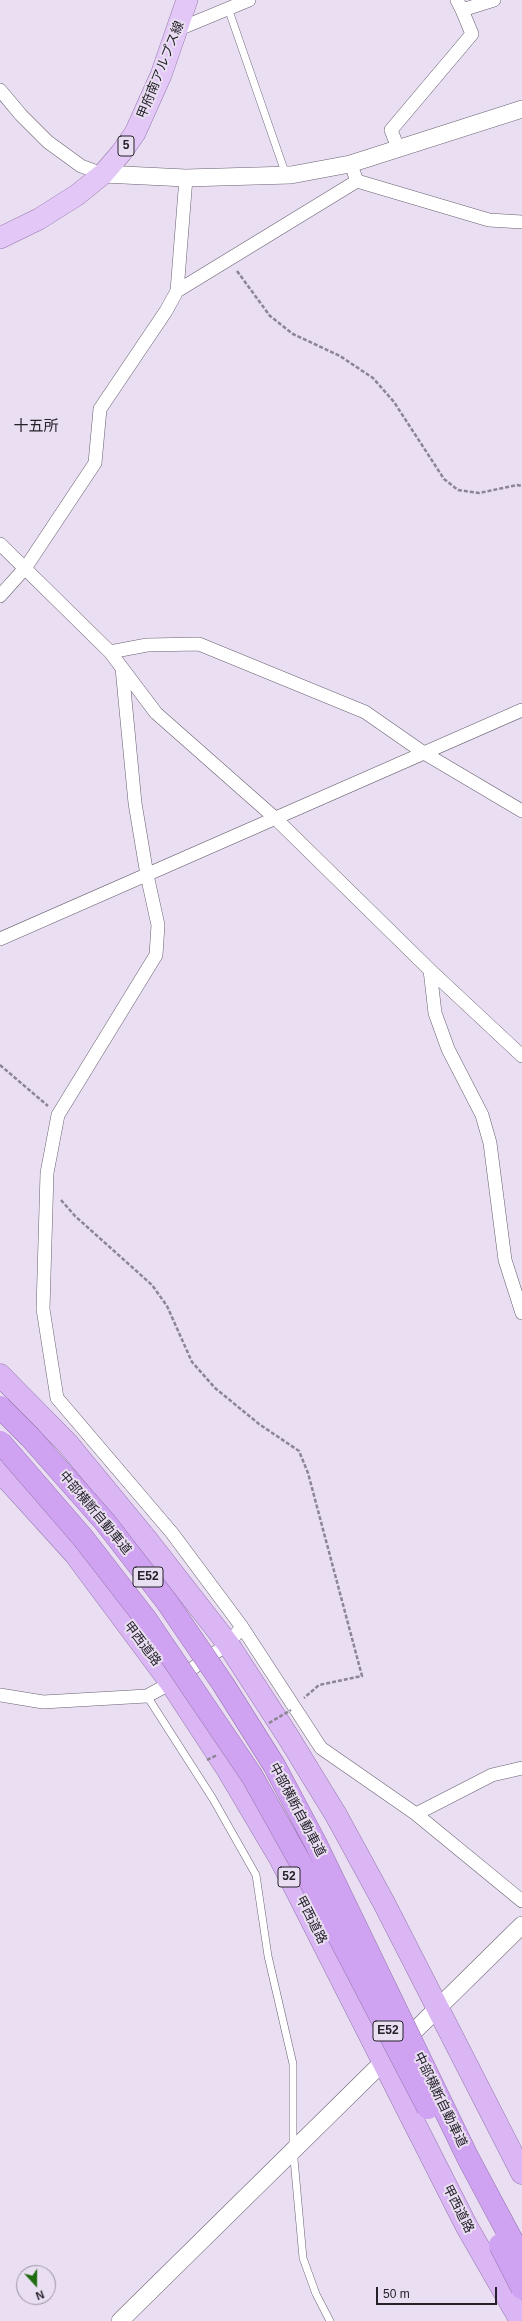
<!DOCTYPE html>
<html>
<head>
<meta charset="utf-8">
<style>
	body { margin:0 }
	#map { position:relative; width:522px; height:2321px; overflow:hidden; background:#e9def2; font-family:Helvetica,sans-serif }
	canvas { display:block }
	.north { position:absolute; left:16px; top:2265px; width:40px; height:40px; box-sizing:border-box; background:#e9def2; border:1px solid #9b92a1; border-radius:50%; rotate:159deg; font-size:11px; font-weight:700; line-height:16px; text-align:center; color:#252128 }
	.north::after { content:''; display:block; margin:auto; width:14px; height:18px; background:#1e6c0f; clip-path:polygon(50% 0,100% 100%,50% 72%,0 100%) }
	.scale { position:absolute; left:376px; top:2287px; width:121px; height:18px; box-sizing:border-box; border:2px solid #252128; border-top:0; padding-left:5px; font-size:12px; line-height:14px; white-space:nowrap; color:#252128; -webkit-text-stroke:3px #e9def2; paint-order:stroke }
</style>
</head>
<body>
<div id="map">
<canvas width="522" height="2321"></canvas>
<div class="north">N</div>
<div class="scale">50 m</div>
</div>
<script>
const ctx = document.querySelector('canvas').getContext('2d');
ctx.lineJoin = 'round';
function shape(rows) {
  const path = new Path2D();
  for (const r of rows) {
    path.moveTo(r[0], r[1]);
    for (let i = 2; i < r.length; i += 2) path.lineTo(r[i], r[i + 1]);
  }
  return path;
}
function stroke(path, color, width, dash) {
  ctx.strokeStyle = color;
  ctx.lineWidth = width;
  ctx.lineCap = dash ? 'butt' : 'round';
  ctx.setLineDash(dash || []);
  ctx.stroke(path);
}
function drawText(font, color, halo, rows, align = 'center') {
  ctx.font = font + ' Helvetica,"Noto Sans JP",sans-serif';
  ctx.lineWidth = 4;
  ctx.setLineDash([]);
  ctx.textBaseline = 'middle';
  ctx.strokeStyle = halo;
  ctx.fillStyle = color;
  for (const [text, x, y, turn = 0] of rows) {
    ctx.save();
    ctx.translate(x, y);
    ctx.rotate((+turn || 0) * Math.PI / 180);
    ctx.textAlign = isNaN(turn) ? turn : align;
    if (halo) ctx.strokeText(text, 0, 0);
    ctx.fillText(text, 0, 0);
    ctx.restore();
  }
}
const service = shape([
	[228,8,286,175],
	[147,1696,213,1799,256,1875,268,1956,293,2064,293,2148,303,2258,316,2294,330,2321]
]);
const minor = shape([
	[457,0,462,10,494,0],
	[179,29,249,0],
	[0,90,21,115,48,142,81,166,103,174],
	[398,148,391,130,472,34,462,10],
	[354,173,357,181,489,220,522,222],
	[177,291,357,181],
	[0,544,110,652,156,713,275,818,430,970,522,1056],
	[0,596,26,567,95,463,100,409,166,311,177,291,186,178],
	[110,652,147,645,199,644,365,712,424,753,522,811],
	[0,939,522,710],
	[430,970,435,1013,448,1049,482,1115,490,1143,505,1260,522,1313],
	[242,1627,321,1748,416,1814,522,1901],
	[0,1695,43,1702,147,1696,171,1683,228,1644,242,1627,172,1533,57,1398,43,1309,47,1173,58,1115,156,955,158,925,147,875,135,803,122,668],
	[416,1814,492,1775,522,1768]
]);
const tertiary = shape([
	[103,174,186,178,291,175,350,164,522,109],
	[120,2321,522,1925]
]);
const primary = shape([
	[0,238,39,219,77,195,103,174,121,153,135,133,161,75,187,0]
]);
const trunk = shape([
	[0,1375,68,1444,147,1540,228,1644,287,1735,336,1815,384,1903,522,2173],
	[0,1471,75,1554,171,1683,226,1767,281,1860,467,2227,521,2321]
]);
stroke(service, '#696071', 8);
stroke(minor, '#696071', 14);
stroke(tertiary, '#696071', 18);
stroke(primary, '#9476ab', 22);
stroke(trunk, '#9476ab', 23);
stroke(shape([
	[237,271,270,316,293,334,340,356,373,378,394,402,444,479,458,490,479,493,517,485,522,486],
	[0,1065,48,1106],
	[61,1200,75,1216,152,1285,167,1306,192,1362,215,1388,259,1424,299,1451,308,1473,362,1676,319,1685,304,1698]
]), '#8d8593', 2.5, [4, 2]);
stroke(service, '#fff', 7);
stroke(minor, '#fff', 13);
stroke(tertiary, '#fff', 17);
stroke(primary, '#e3c8f7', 21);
stroke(trunk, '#dab6f4', 22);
const motorwayBridge = shape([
	[0,1407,30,1437,105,1522,167,1602,223,1684,274,1765,316,1844,468,2158,522,2259],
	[0,1442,83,1538,145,1618,252,1776,299,1860,428,2108],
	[500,2245,522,2288]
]);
stroke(motorwayBridge, '#9476ab', 23, []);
stroke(shape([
	[269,1723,291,1710],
	[207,1760,217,1755]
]), '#8d8593', 2.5, [4, 2]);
stroke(motorwayBridge, '#d0a3f2', 22);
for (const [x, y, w] of [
	[126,146,16],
	[148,1577,30],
	[289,1877,22],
	[388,2031,30]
]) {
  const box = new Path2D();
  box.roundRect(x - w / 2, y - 10, w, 20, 3);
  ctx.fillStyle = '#e9def2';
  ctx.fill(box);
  stroke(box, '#252128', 1);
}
drawText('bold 12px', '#252128', null, [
	["5",126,146],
	["E52",148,1577],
	["52",289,1877],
	["E52",388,2031]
]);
drawText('13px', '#252128', '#e9def2', [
	["甲府南アルプス線",161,70,-68],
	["中部横断自動車道",95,1513,50],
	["甲西道路",142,1644,53],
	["中部横断自動車道",297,1810,62],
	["甲西道路",311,1920,63],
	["中部横断自動車道",440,2100,64],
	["甲西道路",458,2209,63]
]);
drawText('15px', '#252128', '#e9def2', [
	["十五所",36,427]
]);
</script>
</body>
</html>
